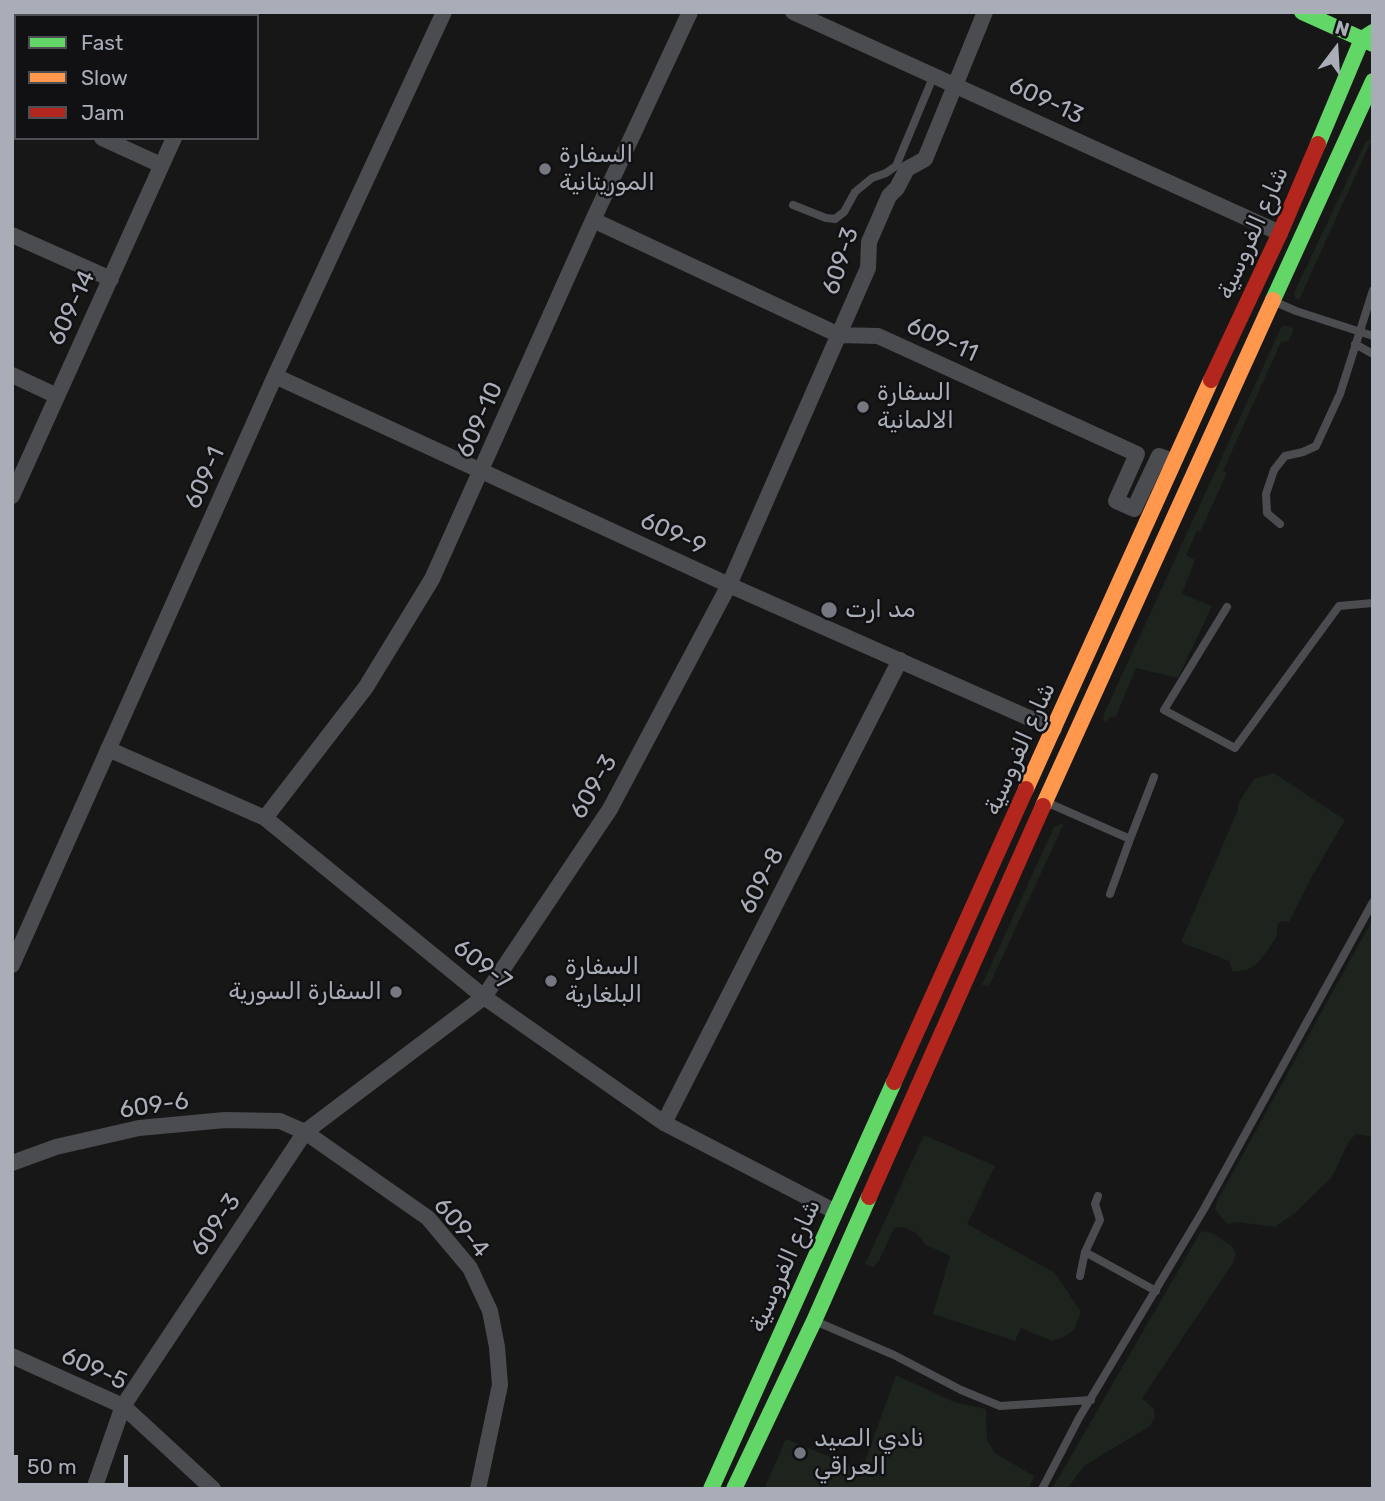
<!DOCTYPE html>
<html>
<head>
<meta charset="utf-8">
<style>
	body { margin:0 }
	#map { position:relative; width:1385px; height:1501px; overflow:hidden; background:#171717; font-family:Rubik,sans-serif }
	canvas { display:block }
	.frame { position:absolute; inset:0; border:14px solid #a8adb8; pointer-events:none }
	.legend { position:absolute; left:14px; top:14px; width:245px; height:126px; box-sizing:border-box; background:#111113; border:2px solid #4d4f55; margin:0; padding:9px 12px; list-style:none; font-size:21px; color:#a8adb8 }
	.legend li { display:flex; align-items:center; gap:14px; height:35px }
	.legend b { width:35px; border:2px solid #4d4f55 }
	.north { position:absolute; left:1301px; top:14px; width:70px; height:70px; -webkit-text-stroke:5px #111113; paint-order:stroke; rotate:17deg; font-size:19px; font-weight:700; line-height:28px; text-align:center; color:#a8adb8 }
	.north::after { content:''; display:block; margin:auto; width:24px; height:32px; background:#a8adb8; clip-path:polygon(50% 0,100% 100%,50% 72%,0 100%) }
	.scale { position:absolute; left:14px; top:1455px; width:114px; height:32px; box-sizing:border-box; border:4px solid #a8adb8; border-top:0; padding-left:9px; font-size:21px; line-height:24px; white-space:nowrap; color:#a8adb8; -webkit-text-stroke:5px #111113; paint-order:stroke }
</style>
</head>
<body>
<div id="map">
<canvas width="1385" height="1501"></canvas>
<div class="frame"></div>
<ul class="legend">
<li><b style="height:9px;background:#63d668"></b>Fast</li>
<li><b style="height:9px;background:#ff974d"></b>Slow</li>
<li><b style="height:9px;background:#b3261e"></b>Jam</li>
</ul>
<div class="north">N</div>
<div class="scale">50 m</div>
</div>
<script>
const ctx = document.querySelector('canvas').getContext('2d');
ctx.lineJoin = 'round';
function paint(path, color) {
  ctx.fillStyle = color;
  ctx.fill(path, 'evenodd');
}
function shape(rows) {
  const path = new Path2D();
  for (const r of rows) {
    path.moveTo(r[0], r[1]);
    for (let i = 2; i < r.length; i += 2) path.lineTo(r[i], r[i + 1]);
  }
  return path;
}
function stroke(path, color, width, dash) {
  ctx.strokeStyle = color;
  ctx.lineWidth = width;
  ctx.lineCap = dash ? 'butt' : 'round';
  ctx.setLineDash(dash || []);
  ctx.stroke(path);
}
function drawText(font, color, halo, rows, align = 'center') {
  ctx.font = font + ' Rubik,"Noto Naskh Arabic",sans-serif';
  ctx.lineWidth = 5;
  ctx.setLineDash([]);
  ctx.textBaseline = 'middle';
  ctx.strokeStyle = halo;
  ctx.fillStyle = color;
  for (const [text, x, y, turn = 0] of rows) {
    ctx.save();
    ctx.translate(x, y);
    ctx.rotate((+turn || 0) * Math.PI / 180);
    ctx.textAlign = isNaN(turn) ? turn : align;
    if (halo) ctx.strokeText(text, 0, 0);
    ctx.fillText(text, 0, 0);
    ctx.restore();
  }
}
paint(shape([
	[1373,137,1299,300,1296,299,1294,293,1365,143],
	[1285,325,1294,329,1288,341,1281,342,1223,471,1227,473,1200,532,1197,531,1186,555,1195,560,1182,594,1212,606,1178,678,1136,668,1116,716,1109,718,1106,723,1103,720,1104,714,1281,328],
	[1274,773,1345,820,1311,878,1289,922,1285,921,1278,923,1276,938,1258,963,1247,970,1233,972,1229,961,1181,942,1237,812,1239,802,1254,779],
	[1064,823,989,986,982,985,1054,827],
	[1373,919,1373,1140,1369,1136,1356,1134,1349,1141,1332,1177,1295,1213,1275,1227,1237,1222,1227,1224,1215,1209,1217,1201],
	[924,1135,995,1166,967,1224,1055,1273,1081,1312,1074,1330,1062,1338,1052,1341,1021,1328,1015,1341,933,1314,950,1256,926,1245,916,1233,903,1227,894,1228,879,1261,873,1267,865,1264],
	[1201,1231,1212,1233,1232,1246,1236,1253,1233,1263,1142,1398,1154,1409,1155,1417,1150,1426,1084,1466,1067,1489,1052,1489],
	[896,1375,954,1402,986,1409,987,1440,995,1453,1034,1476,1029,1489,764,1489,786,1439,862,1470]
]), '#1d241e');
stroke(shape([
	[793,205,826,218,835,219,844,212,855,192,872,178,886,173,896,166,934,75],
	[1273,301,1296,311,1373,336],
	[1355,344,1373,354],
	[1280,524,1267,513,1266,494,1274,470,1285,456,1303,452,1316,446,1340,394,1373,290],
	[1227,607,1164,710,1235,748,1339,606,1373,603],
	[1046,802,1130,839,1154,777],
	[1110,894,1130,839],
	[1098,1196,1095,1204,1100,1220,1085,1252,1156,1291],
	[1080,1276,1085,1252],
	[815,1321,894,1355,961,1390,1000,1406,1091,1400],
	[1042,1489,1079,1418,1204,1209,1373,902]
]), '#4b4c50', 8);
stroke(shape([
	[118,12,126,16],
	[793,12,1280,233],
	[230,16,232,12],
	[12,98,16,100],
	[102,138,161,165],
	[593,220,839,335,878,336,1137,454,1116,501,1134,509,1159,456,1173,461],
	[12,235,111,279],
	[12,375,57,396],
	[275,376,729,585,1054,729],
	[12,496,174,138],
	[108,749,265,818,484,997,664,1123,834,1211],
	[265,818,366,687,432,579,593,220,690,12],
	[12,965,275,376,444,12],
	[664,1123,900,660],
	[12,1163,56,1147,139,1128,225,1120,280,1121,305,1132,428,1218,470,1268,490,1311,497,1347,500,1385,478,1489],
	[12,1356,123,1406,213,1489],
	[94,1489,123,1406,305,1132,484,997,610,809,729,585,868,268,869,242,889,196,897,188,907,169,925,159,985,12]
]), '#4b4c50', 16);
stroke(shape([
	[1302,12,1373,44],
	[1318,144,1362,39,1373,32],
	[1273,300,1373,81],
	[711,1489,894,1082],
	[734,1489,814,1321,869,1197]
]), '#63d668', 16);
stroke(shape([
	[1026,789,1211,380],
	[1043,806,1273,300]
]), '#ff974d', 16);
stroke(shape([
	[1211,380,1280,233,1318,144],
	[894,1082,1026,789],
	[869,1197,1043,806]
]), '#b3261e', 16);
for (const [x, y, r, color] of [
	[545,169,7,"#757880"],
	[863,407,7,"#757880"],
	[829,610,9,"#757880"],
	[551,981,7,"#757880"],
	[396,992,7,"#757880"],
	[800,1453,7,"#757880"]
]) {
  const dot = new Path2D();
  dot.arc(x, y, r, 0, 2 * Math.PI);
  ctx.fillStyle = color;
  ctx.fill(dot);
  stroke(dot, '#111113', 2.5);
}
drawText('24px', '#a8adb8', '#111113', [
	["609-13",1046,101,25],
	["شارع الفروسية",1253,233,-66],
	["609-3",841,261,-72],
	["609-14",72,308,-65],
	["609-11",942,340,24],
	["609-10",480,420,-66],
	["609-1",205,478,-66],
	["609-9",673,534,25],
	["شارع الفروسية",1020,749,-66],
	["609-3",594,787,-60],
	["609-8",762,881,-63],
	["609-7",482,965,38],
	["609-6",154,1106,-8],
	["609-3",216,1225,-56],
	["609-4",461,1228,49],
	["شارع الفروسية",785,1266,-66],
	["609-5",94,1369,25]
]);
drawText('24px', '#a8adb8', '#111113', [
	["السفارة",559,155],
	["الموريتانية",559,183],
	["السفارة",877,393],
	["الالمانية",877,421],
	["مد ارت",845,610],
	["السفارة",565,967],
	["البلغارية",565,995],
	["السفارة السورية",382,992,"right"],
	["نادي الصيد",814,1439],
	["العراقي",814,1467]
], 'left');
</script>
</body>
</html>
